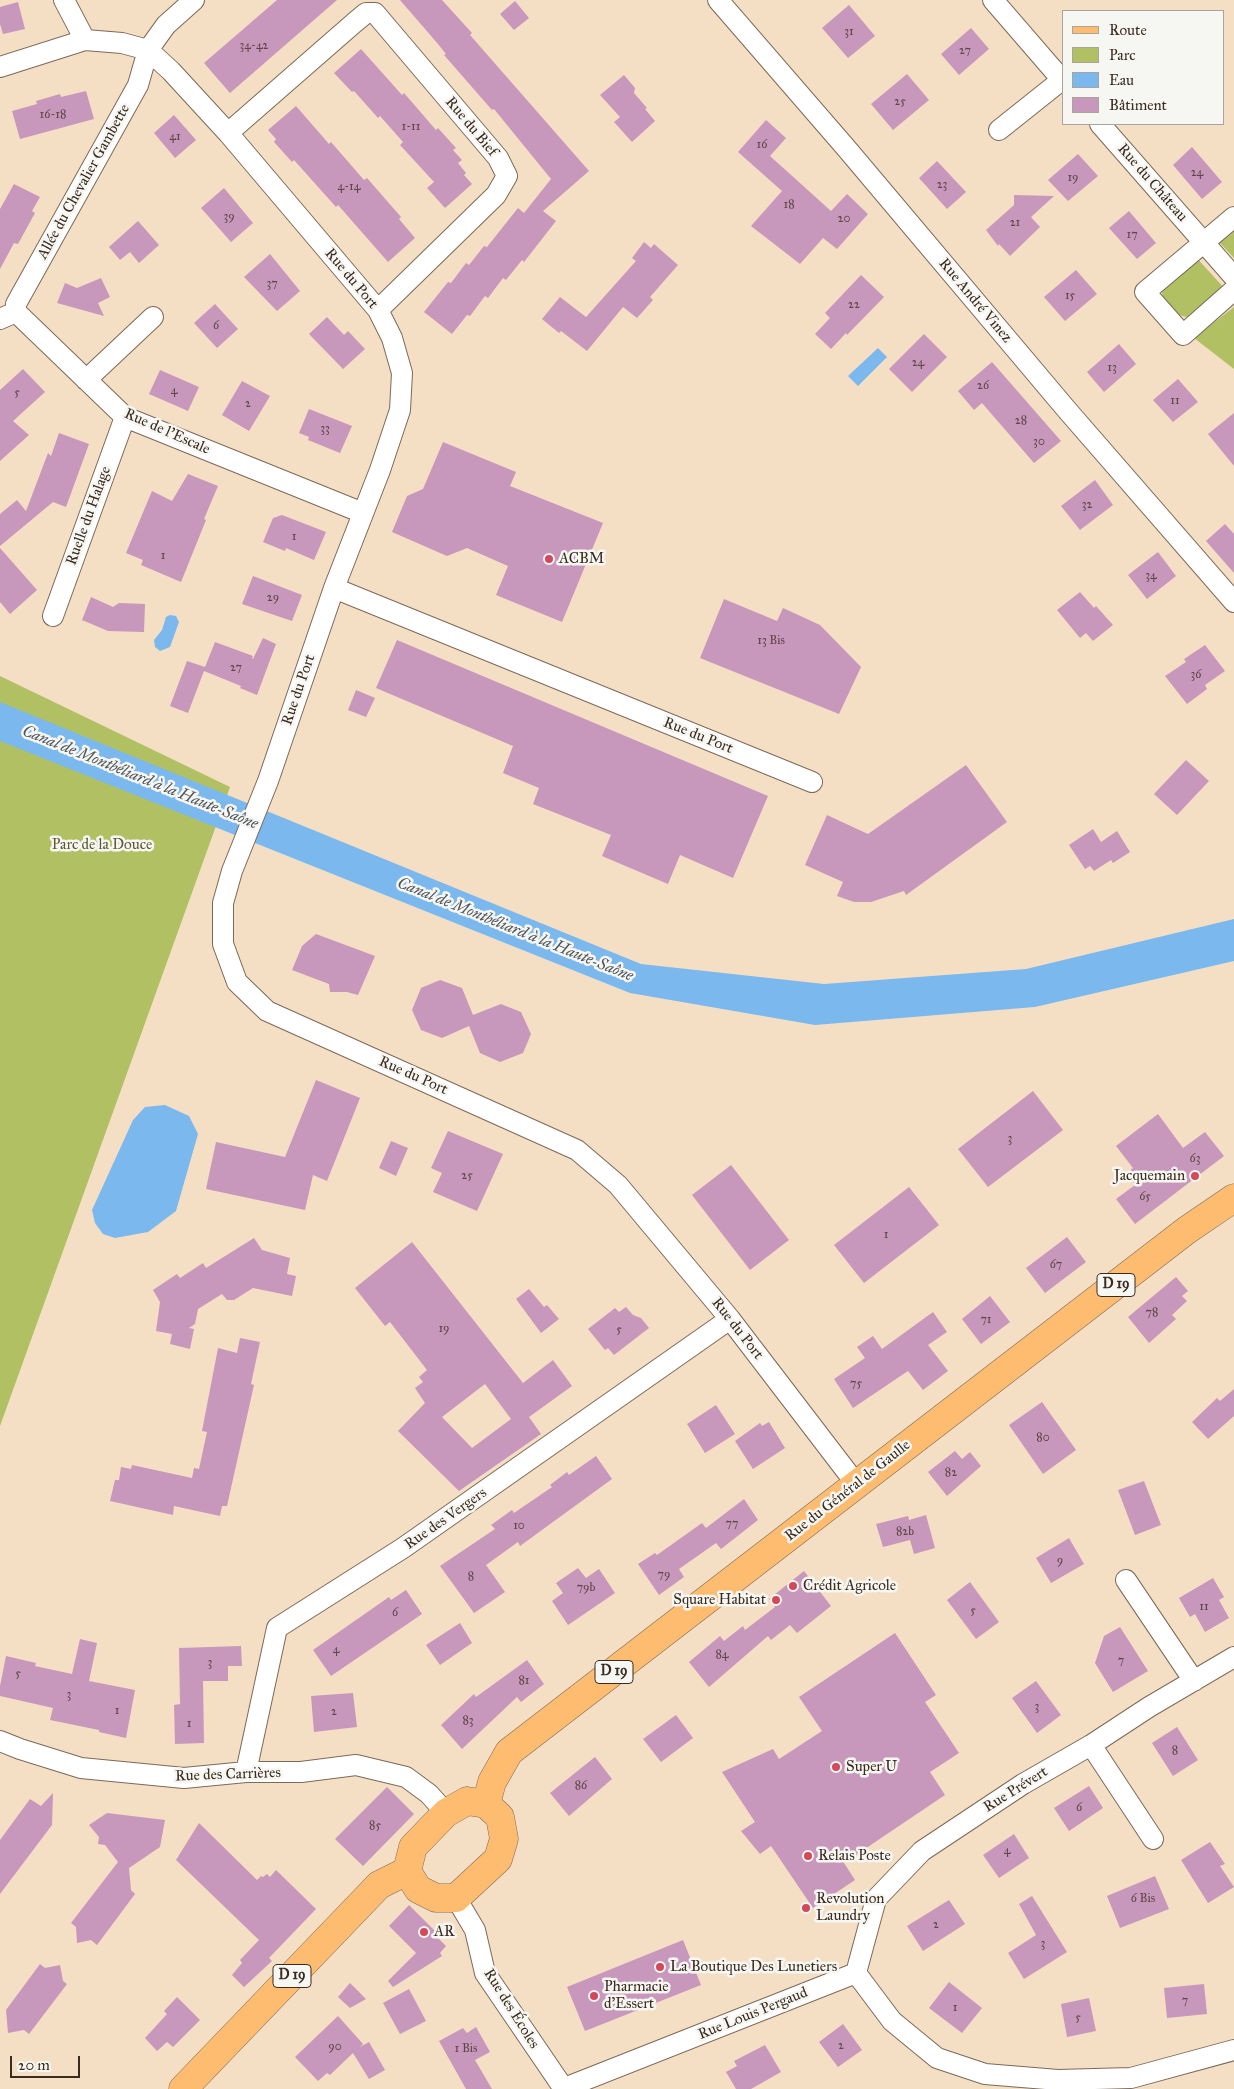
<!DOCTYPE html>
<html>
<head>
<meta charset="utf-8">
<style>
	body { margin:0 }
	#map { position:relative; width:1234px; height:2089px; overflow:hidden; background:#f4dfc5; font-family:"IM FELL Great Primer",serif }
	canvas { display:block }
	.legend { position:absolute; left:1062px; top:10px; width:162px; height:115px; box-sizing:border-box; background:#f6f6f2; border:1px solid #aba49d; margin:0; padding:6px 9px; list-style:none; font-size:15px; color:#3b2a1e }
	.legend li { display:flex; align-items:center; gap:10px; height:25px }
	.legend b { width:25px; border:1px solid #aba49d }
	.scale { position:absolute; left:10px; top:2056px; width:70px; height:22px; box-sizing:border-box; border:2px solid #3b2a1e; border-top:0; padding-left:6px; font-size:15px; line-height:18px; white-space:nowrap; color:#3b2a1e; -webkit-text-stroke:4px #f6f6f2; paint-order:stroke }
</style>
</head>
<body>
<div id="map">
<canvas width="1234" height="2089"></canvas>
<ul class="legend">
<li><b style="height:6px;background:#febc70"></b>Route</li>
<li><b style="height:14px;background:#b1c063"></b>Parc</li>
<li><b style="height:14px;background:#7bb8ee"></b>Eau</li>
<li><b style="height:14px;background:#c797bc"></b>Bâtiment</li>
</ul>
<div class="scale">20 m</div>
</div>
<script>
const ctx = document.querySelector('canvas').getContext('2d');
ctx.lineJoin = 'round';
function paint(path, color) {
  ctx.fillStyle = color;
  ctx.fill(path, 'evenodd');
}
function shape(rows) {
  const path = new Path2D();
  for (const r of rows) {
    path.moveTo(r[0], r[1]);
    for (let i = 2; i < r.length; i += 2) path.lineTo(r[i], r[i + 1]);
  }
  return path;
}
function stroke(path, color, width, dash) {
  ctx.strokeStyle = color;
  ctx.lineWidth = width;
  ctx.lineCap = dash ? 'butt' : 'round';
  ctx.setLineDash(dash || []);
  ctx.stroke(path);
}
function drawText(font, color, halo, rows, align = 'center') {
  ctx.font = font + ' "IM FELL Great Primer",serif';
  ctx.lineWidth = 5;
  ctx.setLineDash([]);
  ctx.textBaseline = 'middle';
  ctx.strokeStyle = halo;
  ctx.fillStyle = color;
  for (const [text, x, y, turn = 0] of rows) {
    ctx.save();
    ctx.translate(x, y);
    ctx.rotate((+turn || 0) * Math.PI / 180);
    ctx.textAlign = isNaN(turn) ? turn : align;
    if (halo) ctx.strokeText(text, 0, 0);
    ctx.fillText(text, 0, 0);
    ctx.restore();
  }
}
paint(shape([
	[1234,232,1234,258,1220,243],
	[1194,255,1226,290,1201,313,1186,317,1176,314,1164,303,1162,292,1164,280],
	[1234,307,1234,369,1194,338],
	[0,676,230,787,0,1426]
]), '#b1c063');
paint(shape([
	[878,348,887,357,858,386,848,376],
	[170,615,176,616,179,622,170,647,160,651,155,647,154,640,162,630,166,617],
	[0,702,641,964,824,984,1026,969,1234,919,1234,961,1035,1007,815,1025,630,993,0,741],
	[165,1105,189,1116,198,1134,176,1211,148,1232,115,1238,103,1234,95,1223,92,1210,133,1120,145,1107]
]), '#7bb8ee');
paint(shape([
	[277,0,337,0,230,93,204,63],
	[400,0,442,0,472,33,470,35,589,171,543,211,556,221,524,262,522,260,506,280,503,278,488,298,485,296,470,316,467,315,452,334,424,312,448,282,451,283,466,263,469,265,484,246,487,247,518,208,524,213,551,179,494,109,492,110,444,55,446,54,438,44],
	[515,1,529,18,514,30,500,14],
	[18,2,25,29,3,34,0,24,0,7],
	[849,5,875,36,848,58,822,28],
	[971,28,989,49,959,75,941,54],
	[361,49,402,95,404,93,436,130,438,128,456,148,453,150,462,160,458,163,466,173,464,175,472,184,445,208,427,188,434,182,400,145,403,142,380,116,378,118,354,91,352,92,334,73],
	[907,74,929,100,893,130,871,104],
	[624,75,635,88,634,93,647,108,645,109,655,121,632,142,614,122,620,117,600,95],
	[86,91,94,119,20,139,12,111,37,104,36,101,60,94,61,97],
	[296,106,329,144,331,142,364,180,367,178,401,217,399,219,415,238,388,262,338,205,336,207,294,160,292,162,274,142,276,139,268,130],
	[174,115,196,140,175,158,154,133],
	[766,120,786,138,770,156,831,211,847,194,868,214,837,249,823,238,800,264,751,226,782,191,738,152],
	[1192,147,1222,182,1202,199,1173,165],
	[1078,154,1098,176,1068,201,1048,180],
	[937,161,966,192,947,209,919,178],
	[14,184,40,197,32,211,35,213,18,244,14,243,0,269,0,209],
	[224,188,253,223,231,242,201,208],
	[1014,195,1054,196,1031,217,1040,227,1010,256,999,244,998,246,986,230,1014,205],
	[1129,211,1156,243,1137,259,1109,228],
	[138,221,159,245,139,263,130,252,120,260,109,247],
	[644,242,651,248,654,244,678,265,650,297,653,300,637,318,623,307,587,351,561,331,559,333,542,319,560,297,586,317,636,261,632,258],
	[270,254,300,291,277,311,244,277],
	[1076,270,1097,294,1065,321,1044,297],
	[861,275,884,297,847,335,846,333,831,349,815,334,830,318,825,313],
	[101,278,110,297,98,303,104,316,57,303,65,283,77,288],
	[215,304,238,329,217,348,194,323],
	[327,317,344,335,348,331,365,349,343,369,309,334],
	[924,334,947,357,912,392,889,369],
	[1119,344,1136,364,1104,392,1087,372],
	[992,362,1061,441,1034,463,982,403,974,410,958,391],
	[23,369,45,392,13,421,29,435,0,461,0,390],
	[160,370,199,387,188,411,149,394],
	[1178,379,1198,402,1173,422,1153,400],
	[242,381,270,396,249,431,222,415],
	[309,409,352,426,340,453,308,440,309,437,299,433],
	[1234,413,1234,466,1208,434],
	[59,433,89,444,66,507,53,502,0,546,0,514,17,500,26,511,48,453,51,456],
	[443,442,516,472,510,486,603,523,562,622,496,595,508,566,467,548,447,556,392,532,407,496,423,489],
	[188,474,218,486,204,519,206,520,181,582,141,565,143,560,126,553,152,491,172,501],
	[1095,480,1113,505,1080,530,1061,506],
	[282,515,326,532,314,560,286,548,285,551,263,542,273,518],
	[1225,524,1234,534,1234,573,1206,541],
	[0,548,37,590,10,614,0,602],
	[1158,552,1176,576,1147,599,1128,575],
	[253,576,302,595,292,621,242,604],
	[1080,592,1094,608,1096,606,1113,625,1093,641,1086,633,1080,638,1057,610],
	[91,597,113,607,119,603,145,604,144,632,108,631,82,620],
	[724,599,777,621,783,608,820,625,861,667,839,714,700,658],
	[263,638,276,644,257,695,240,688,241,686,204,671,188,713,170,706,187,661,205,667,215,642,253,656,252,658,253,659],
	[397,640,768,796,733,878,680,855,668,884,602,856,611,835,533,804,539,788,503,773,513,746,376,688],
	[1205,645,1225,671,1205,685,1207,689,1187,704,1165,676,1186,662,1184,659],
	[356,690,375,698,366,717,348,710],
	[1186,760,1209,781,1177,815,1154,794],
	[966,765,1007,822,906,895,904,891,871,902,854,902,837,896,843,882,805,865,827,815,868,834],
	[1093,829,1101,842,1117,831,1130,852,1113,863,1111,860,1094,871,1090,866,1085,869,1069,845],
	[316,934,375,956,358,995,347,992,330,992,329,984,292,970,302,946],
	[440,980,462,988,473,1015,501,1004,521,1012,531,1034,523,1053,500,1062,480,1053,469,1026,442,1038,421,1030,412,1010,421,988],
	[316,1080,360,1098,327,1181,313,1175,305,1210,206,1189,216,1142,285,1157],
	[1033,1091,1063,1130,988,1187,958,1149],
	[1158,1114,1183,1148,1205,1132,1224,1156,1135,1224,1116,1199,1135,1185,1127,1173,1133,1168,1116,1146],
	[448,1131,503,1154,477,1211,433,1192,442,1173,431,1168],
	[391,1141,408,1148,396,1176,379,1168],
	[731,1165,789,1240,750,1270,692,1195],
	[909,1187,939,1225,864,1283,834,1245],
	[1067,1237,1086,1262,1045,1293,1026,1268],
	[254,1238,262,1250,290,1258,287,1274,296,1276,292,1296,253,1288,234,1300,227,1300,222,1294,198,1309,195,1324,189,1328,194,1329,190,1349,170,1344,172,1334,156,1331,160,1302,153,1290,177,1274,180,1278,203,1263,206,1268],
	[412,1242,523,1383,553,1360,572,1386,529,1417,541,1434,459,1491,398,1431,425,1403,415,1388,423,1382,419,1377,427,1370,390,1322,385,1326,355,1288],
	[485,1384,511,1419,472,1448,442,1417],
	[1176,1277,1188,1291,1182,1296,1187,1301,1172,1315,1176,1319,1149,1343,1128,1317],
	[529,1289,544,1307,547,1305,559,1319,541,1333,516,1299],
	[990,1296,1010,1322,981,1344,962,1319],
	[626,1307,633,1315,641,1318,649,1328,614,1355,608,1348,605,1350,588,1329,615,1308,619,1312],
	[933,1312,947,1332,928,1345,948,1371,923,1390,908,1371,853,1408,834,1379,865,1358,857,1347,873,1336,882,1349],
	[240,1338,260,1342,251,1384,254,1385,227,1506,222,1506,220,1516,174,1506,173,1515,110,1501,115,1480,119,1480,121,1467,131,1469,132,1465,192,1478,194,1468,199,1469,207,1432,202,1431,218,1348,237,1353],
	[1234,1389,1234,1416,1208,1439,1192,1422,1217,1398,1220,1401],
	[1042,1402,1076,1450,1043,1474,1009,1425],
	[716,1405,735,1434,705,1453,687,1424],
	[769,1422,785,1448,753,1469,735,1441,760,1423,762,1426],
	[955,1451,962,1459,970,1452,981,1466,947,1496,928,1472],
	[596,1456,612,1479,520,1546,518,1542,486,1565,505,1592,474,1613,440,1566,495,1529,491,1525,512,1510,514,1513,552,1487,550,1485,567,1472,569,1475],
	[1144,1481,1161,1525,1135,1535,1118,1490],
	[744,1499,758,1520,721,1549,716,1543,679,1569,684,1577,659,1595,638,1564,655,1553,657,1555,702,1523,706,1528],
	[926,1515,935,1548,914,1554,910,1540,883,1547,876,1524,908,1516,909,1520],
	[1069,1538,1084,1564,1051,1583,1036,1558],
	[578,1568,586,1578,599,1569,615,1593,568,1625,552,1601,563,1593,556,1583],
	[804,1571,831,1606,797,1633,790,1625,771,1640,768,1636,709,1687,689,1662,720,1636,724,1641,743,1626,745,1630,775,1607,769,1599],
	[1213,1578,1224,1597,1219,1600,1229,1618,1205,1632,1195,1614,1190,1617,1179,1598],
	[970,1582,999,1622,976,1639,947,1600],
	[406,1590,422,1614,331,1676,313,1650,389,1597,391,1600],
	[460,1623,472,1643,440,1665,426,1645],
	[1120,1627,1148,1671,1113,1692,1095,1663,1104,1636],
	[895,1633,936,1695,925,1702,959,1753,930,1772,945,1795,844,1863,855,1880,813,1908,771,1846,760,1854,741,1831,755,1822,722,1772,773,1749,779,1759,822,1731,799,1697],
	[80,1639,97,1643,89,1681,135,1690,126,1738,99,1732,99,1730,50,1720,53,1708,0,1696,0,1686,6,1656,36,1663,35,1666,72,1674],
	[241,1646,242,1666,228,1666,228,1681,203,1681,204,1743,175,1744,174,1705,180,1704,179,1648],
	[527,1660,544,1684,521,1702,517,1697,462,1749,441,1725,474,1694,476,1697],
	[1036,1681,1061,1715,1037,1733,1012,1698],
	[353,1693,357,1727,314,1732,311,1696],
	[676,1715,693,1738,661,1762,643,1739],
	[1177,1727,1198,1760,1173,1776,1152,1743],
	[595,1757,612,1779,569,1816,550,1793],
	[1089,1786,1103,1808,1069,1831,1054,1808],
	[387,1787,414,1814,363,1866,335,1839],
	[53,1793,52,1825,0,1894,0,1840,30,1799,41,1806],
	[107,1813,165,1820,160,1847,129,1868,131,1890,135,1894,97,1945,91,1940,77,1943,76,1927,71,1923,118,1862,105,1845,98,1844,99,1837,89,1825],
	[199,1823,257,1880,261,1876,263,1877,267,1874,270,1877,276,1870,316,1909,269,1958,272,1961,244,1987,232,1975,242,1963,240,1960,259,1940,176,1860],
	[1014,1834,1029,1858,999,1878,983,1855],
	[1210,1842,1225,1864,1220,1866,1234,1887,1208,1903,1181,1860],
	[1155,1876,1169,1909,1120,1928,1107,1896],
	[1032,1896,1067,1952,1024,1979,1008,1953,1036,1935,1019,1904],
	[949,1900,965,1924,923,1951,907,1926],
	[409,1905,437,1933,435,1935,446,1946,440,1953,442,1956,393,1987,388,1981,416,1953,389,1926],
	[683,1940,701,1985,585,2031,567,1987],
	[40,1964,45,1968,60,1965,63,1981,67,1984,29,2034,24,2030,8,2033,6,2010],
	[949,1982,982,2008,962,2033,929,2008],
	[350,1983,366,1999,350,2008,338,1997],
	[1204,1984,1207,2014,1167,2018,1164,1988],
	[409,1989,426,2021,400,2034,383,2003],
	[177,1997,200,2020,173,2047,167,2042,157,2051,145,2038,167,2014,164,2011],
	[1089,1998,1096,2031,1067,2037,1061,2004],
	[338,2016,363,2044,360,2047,369,2042,385,2070,369,2079,353,2053,330,2075,327,2073,318,2081,295,2057],
	[843,2024,862,2050,838,2067,819,2042],
	[476,2027,490,2052,475,2060,492,2089,466,2089,439,2041,463,2028,467,2033],
	[765,2045,781,2072,751,2089,736,2089,726,2072,737,2066,734,2061]
]), '#c797bc');
const street = shape([
	[64,0,85,40],
	[718,0,847,149,1067,410,1234,602],
	[993,0,1063,81],
	[0,67,85,40,122,43,148,50,171,71,228,133,378,310,392,338,402,373,400,410,380,470,334,588,268,781,232,871,223,903,223,944,237,982,267,1011,577,1150,618,1185,730,1319,857,1485],
	[1100,124,1234,277],
	[999,130,1063,79],
	[228,133,354,23,366,13,375,13,498,158,507,176,496,195,378,310],
	[1234,217,1145,292,1183,335,1234,290],
	[16,312,16,304,138,85,148,50,166,25,194,0],
	[0,319,16,312,125,417,363,513],
	[86,380,153,317],
	[334,588,812,782],
	[53,616,125,417],
	[1126,1580,1194,1681],
	[0,1741,20,1749,81,1768,184,1778,246,1772,301,1772,356,1765,406,1777,429,1794,446,1813],
	[1091,1745,1153,1839],
	[246,1772,277,1628,403,1548,730,1319],
	[456,1898,475,1930,485,1973,564,2089],
	[856,1973,876,1899,922,1851,1023,1784,1091,1745,1149,1707,1234,1657],
	[856,1973,892,2021,937,2058,985,2074,1058,2080,1131,2078,1234,2050],
	[562,2089,856,1973]
]);
const primary = shape([
	[467,1801,486,1804,500,1817,504,1839,498,1859,456,1898,436,1898,418,1889,407,1871,413,1847,446,1813,467,1801],
	[486,1804,492,1782,509,1752,1187,1230,1234,1198],
	[183,2089,379,1885,407,1871]
]);
stroke(street, '#7c6958', 22);
stroke(primary, '#7c6958', 29);
stroke(street, '#fff', 20);
stroke(primary, '#febc70', 28);
for (const [x, y, r, color] of [
	[549,559,5,"#d1495b"],
	[1195,1176,5,"#d1495b"],
	[793,1586,5,"#d1495b"],
	[776,1600,5,"#d1495b"],
	[836,1767,5,"#d1495b"],
	[808,1856,5,"#d1495b"],
	[806,1908,5,"#d1495b"],
	[424,1932,5,"#d1495b"],
	[660,1967,5,"#d1495b"],
	[594,1996,5,"#d1495b"]
]) {
  const dot = new Path2D();
  dot.arc(x, y, r, 0, 2 * Math.PI);
  ctx.fillStyle = color;
  ctx.fill(dot);
  stroke(dot, '#f6f6f2', 2);
}
drawText('12px', '#5e4546', null, [
	["31",849,32],
	["34-42",254,46],
	["27",965,51],
	["25",900,102],
	["16-18",53,115],
	["1-11",411,127],
	["41",175,137],
	["16",762,145],
	["24",1197,173],
	["19",1073,178],
	["23",942,185],
	["4-14",349,187],
	["18",789,205],
	["39",229,217],
	["20",844,219],
	["21",1015,223],
	["17",1132,235],
	["37",272,284],
	["15",1070,296],
	["22",854,305],
	["6",216,326],
	["24",918,363],
	["13",1112,368],
	["26",983,386],
	["4",174,391],
	["5",17,393],
	["11",1175,401],
	["2",248,404],
	["28",1021,421],
	["33",325,429],
	["30",1039,442],
	["32",1087,505],
	["1",294,537],
	["1",163,556],
	["34",1151,576],
	["29",273,598],
	["13 Bis",771,641],
	["27",236,668],
	["36",1196,675],
	["3",1010,1139],
	["63",1195,1159],
	["25",467,1176],
	["65",1145,1197],
	["1",886,1235],
	["67",1056,1265],
	["78",1152,1313],
	["71",986,1320],
	["19",444,1329],
	["5",619,1330],
	["75",856,1384],
	["80",1043,1438],
	["82",951,1473],
	["77",732,1524],
	["10",519,1526],
	["82b",905,1532],
	["9",1060,1561],
	["79",664,1575],
	["8",471,1577],
	["79b",586,1588],
	["11",1204,1607],
	["5",973,1611],
	["6",395,1613],
	["4",336,1650],
	["84",722,1655],
	["7",1121,1661],
	["3",210,1663],
	["5",18,1674],
	["81",524,1681],
	["3",69,1695],
	["3",1037,1707],
	["1",117,1711],
	["2",334,1712],
	["83",468,1721],
	["1",189,1724],
	["8",1175,1751],
	["86",581,1786],
	["6",1079,1808],
	["85",375,1826],
	["4",1007,1851],
	["6 Bis",1143,1899],
	["2",936,1925],
	["3",1043,1944],
	["7",1185,2001],
	["1",955,2008],
	["5",1078,2018],
	["2",841,2046],
	["90",335,2047],
	["1 Bis",466,2049]
]);
for (const [x, y, w] of [
	[1116,1285,38],
	[614,1672,38],
	[292,1976,38]
]) {
  const box = new Path2D();
  box.roundRect(x - w / 2, y - 11.5, w, 23, 4);
  ctx.fillStyle = '#f6f6f2';
  ctx.fill(box);
  stroke(box, '#3b2a1e', 1);
}
drawText('bold 14px', '#3b2a1e', null, [
	["D 19",1116,1285],
	["D 19",614,1672],
	["D 19",292,1976]
]);
drawText('15px', '#3b2a1e', '#f6f6f2', [
	["Rue du Bief",471,127,50],
	["Allée du Chevalier Gambette",84,182,-61],
	["Rue du Château",1152,183,49],
	["Rue du Port",351,279,50],
	["Rue André Vinez",975,301,50],
	["Rue de l'Escale",167,432,24],
	["Ruelle du Halage",89,516,-70],
	["Rue du Port",299,690,-71],
	["Rue du Port",698,736,22],
	["Rue du Port",413,1076,24],
	["Rue du Port",737,1329,52],
	["Rue du Général de Gaulle",848,1491,-38],
	["Rue des Vergers",446,1519,-35],
	["Rue des Carrières",228,1775,-2],
	["Rue Prévert",1016,1790,-32],
	["Rue des Écoles",511,2009,58],
	["Rue Louis Pergaud",753,2014,-22]
]);
drawText('15px', '#3b2a1e', '#f6f6f2', [
	["ACBM",559,559],
	["Jacquemain",1185,1176,"right"],
	["Crédit Agricole",803,1586],
	["Square Habitat",766,1600,"right"],
	["Super U",846,1767],
	["Relais Poste",818,1856],
	["Revolution",816,1899],
	["Laundry",816,1916],
	["AR",434,1932],
	["La Boutique Des Lunetiers",670,1967],
	["Pharmacie",604,1987],
	["d'Essert",604,2004]
], 'left');
drawText('15px', '#5e5733', '#f6f6f2', [
	["Parc de la Douce",102,845]
]);
drawText('italic 16px', '#4e555c', '#f6f6f2', [
	["Canal de Montbéliard à la Haute-Saône",140,778,22],
	["Canal de Montbéliard à la Haute-Saône",515,930,22]
]);
</script>
</body>
</html>
